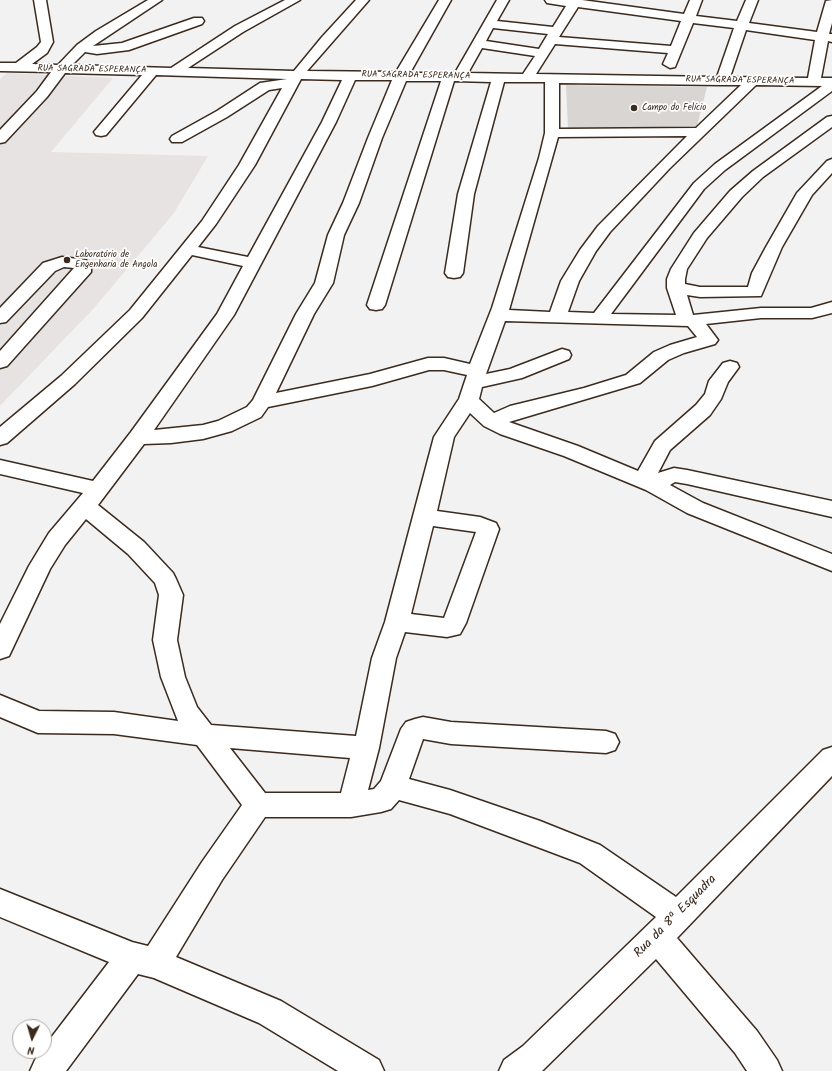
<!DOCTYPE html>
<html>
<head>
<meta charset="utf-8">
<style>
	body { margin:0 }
	#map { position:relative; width:832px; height:1071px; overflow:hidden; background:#f3f2f2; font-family:Kalam,sans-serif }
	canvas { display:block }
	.north { position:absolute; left:12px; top:1019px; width:40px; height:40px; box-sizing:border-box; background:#fff; border:1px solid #b1aaa5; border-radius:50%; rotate:185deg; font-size:11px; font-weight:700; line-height:16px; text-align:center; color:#3b2a1e }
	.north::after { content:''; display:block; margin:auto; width:14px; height:18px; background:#3b2a1e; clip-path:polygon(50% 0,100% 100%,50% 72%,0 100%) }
</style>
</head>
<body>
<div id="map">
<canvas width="832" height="1071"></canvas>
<div class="north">N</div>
</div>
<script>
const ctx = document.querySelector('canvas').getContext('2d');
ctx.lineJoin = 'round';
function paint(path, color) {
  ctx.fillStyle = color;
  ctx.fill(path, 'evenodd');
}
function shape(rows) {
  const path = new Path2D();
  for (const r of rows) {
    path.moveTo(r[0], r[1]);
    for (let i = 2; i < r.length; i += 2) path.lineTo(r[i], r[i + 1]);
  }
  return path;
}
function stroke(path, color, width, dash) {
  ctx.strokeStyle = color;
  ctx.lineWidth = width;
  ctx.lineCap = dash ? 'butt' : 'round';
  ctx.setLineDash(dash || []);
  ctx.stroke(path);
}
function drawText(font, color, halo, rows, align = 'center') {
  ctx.font = font + ' Kalam,sans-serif';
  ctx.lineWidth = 3.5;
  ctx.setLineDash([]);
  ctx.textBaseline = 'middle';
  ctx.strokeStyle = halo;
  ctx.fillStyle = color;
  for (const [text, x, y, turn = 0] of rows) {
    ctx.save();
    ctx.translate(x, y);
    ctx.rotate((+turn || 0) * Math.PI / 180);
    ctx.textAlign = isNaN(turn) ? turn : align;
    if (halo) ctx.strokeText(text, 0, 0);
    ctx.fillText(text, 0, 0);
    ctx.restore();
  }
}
paint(shape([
	[7,73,113,78,51,152,208,156,174,213,95,307,0,406,0,79]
]), '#e6e3e2');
paint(shape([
	[566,85,707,87,696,130,568,129]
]), '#d8d5d2');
const minor = shape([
	[34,0,46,0,53,42,47,53,32,64,58,65,77,45,96,31,148,0,162,0,93,46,122,43,194,18,202,18,204,21,202,24,129,50,97,54,85,52,72,65,171,68,235,26,285,0,300,0,243,32,188,68,294,71,322,37,356,0,369,0,307,71,396,72,439,0,451,0,410,73,455,73,497,0,509,0,497,21,553,27,566,6,547,3,545,0,582,0,684,14,690,0,702,0,696,16,737,21,746,0,758,0,749,23,817,32,826,1,832,0,832,23,829,34,832,34,832,42,828,41,821,78,832,78,832,91,725,170,704,189,611,314,676,315,667,288,667,279,671,269,694,233,730,191,753,171,827,117,832,116,832,127,763,177,742,197,707,238,687,269,685,279,685,284,700,287,748,287,752,273,766,247,797,193,827,161,832,159,832,173,812,195,782,247,761,296,700,297,687,295,693,315,761,308,811,308,832,302,832,313,812,318,761,318,706,324,718,340,715,344,684,353,668,360,640,383,509,422,578,446,638,471,655,441,696,405,705,394,709,381,723,363,730,361,737,363,739,367,728,382,721,399,710,415,670,450,658,473,674,468,687,470,832,501,832,517,687,484,675,482,670,485,703,503,832,554,832,571,687,513,646,490,564,456,500,434,484,426,470,413,454,437,437,511,480,517,496,523,499,529,466,623,460,634,447,637,405,632,396,658,379,748,368,790,374,789,381,781,401,729,406,722,415,719,423,717,451,722,606,731,615,734,619,742,615,750,606,753,451,744,423,739,409,779,450,790,540,821,600,845,676,897,823,750,832,747,832,776,677,938,757,1031,777,1060,782,1071,747,1071,735,1053,656,959,542,1071,499,1071,504,1060,523,1046,656,917,580,863,450,814,399,800,391,809,381,812,351,817,265,817,222,880,176,957,281,1001,379,1060,384,1071,338,1071,259,1023,154,978,138,974,66,1071,30,1071,35,1060,41,1051,44,1051,44,1047,109,962,0,917,0,889,132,942,148,946,202,862,242,805,197,745,114,734,38,733,0,717,0,695,39,711,114,712,178,721,161,677,153,640,159,595,155,583,128,554,86,519,65,545,50,569,9,656,0,659,0,624,29,566,49,533,83,493,0,474,0,460,93,481,131,432,217,314,243,266,192,255,142,318,75,384,7,443,0,445,0,427,61,376,130,310,202,221,239,165,282,88,269,90,227,117,182,142,172,142,170,139,172,136,217,111,260,83,287,79,156,75,106,135,101,136,96,135,94,132,142,75,65,73,47,97,5,142,0,143,0,130,37,91,51,72,0,71,0,63,16,63,37,47,41,42,34,0],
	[578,7,681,21,671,46,559,37,578,7],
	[693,23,734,28,717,77,536,74,555,44,668,53,663,64,670,68,675,67,693,23],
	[493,28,548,34,539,49,486,41,493,28],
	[746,30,815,40,808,78,730,77,746,30],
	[482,48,535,56,523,74,468,73,482,48],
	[301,79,342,80,322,122,248,257,198,247,216,224,255,165,301,79],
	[355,80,392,80,368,138,343,203,328,235,315,283,296,314,253,400,247,407,218,421,203,425,154,430,234,315,336,122,355,80],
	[406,81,441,81,367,305,370,309,376,310,382,309,385,305,454,81,491,82,458,194,445,273,448,277,454,278,460,277,463,273,474,194,504,82,545,82,545,133,539,158,492,308,470,364,444,358,428,358,370,374,276,393,314,314,333,283,344,235,359,203,382,138,406,81],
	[559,83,722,85,741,85,696,128,559,129,559,83],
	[756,85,822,86,715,164,694,183,594,313,568,312,579,281,596,251,610,232,670,168,756,85],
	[687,136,598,226,580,250,561,281,550,312,509,310,558,137,687,136],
	[505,321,688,326,697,337,670,345,654,352,626,375,584,388,510,406,494,413,479,399,482,387,522,378,569,359,571,355,569,351,562,349,510,369,486,374,505,321],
	[429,370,444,370,467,375,459,399,434,437,385,622,372,658,356,736,211,725,197,707,185,677,177,640,183,595,176,579,173,573,144,542,98,505,144,444,171,443,203,439,232,431,261,417,268,407,372,386,429,370],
	[433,526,476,532,444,618,411,614,433,526],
	[230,748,350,758,341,793,265,793,230,748],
	[62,257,86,260,91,268,91,272,7,366,0,368,0,351,74,268,64,267,55,271,6,322,0,323,0,308,43,263,62,257]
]);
stroke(minor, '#3b2a1e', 3);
paint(minor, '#fff');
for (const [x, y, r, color] of [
	[634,108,4,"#3b2a1e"],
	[67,260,4,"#3b2a1e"]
]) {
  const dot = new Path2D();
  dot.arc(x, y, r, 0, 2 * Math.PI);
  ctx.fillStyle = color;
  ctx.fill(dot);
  stroke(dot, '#fff', 1.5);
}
drawText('9px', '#3b2a1e', '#fff', [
	["RUA SAGRADA ESPERANÇA",92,70,1],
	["RUA SAGRADA ESPERANÇA",416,76,1],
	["RUA SAGRADA ESPERANÇA",740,81,1]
]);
drawText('9px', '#3b2a1e', '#fff', [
	["Campo do Felício",642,108],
	["Laboratório de",75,255],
	["Engenharia de Angola",75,265]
], 'left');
drawText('13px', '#3b2a1e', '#fff', [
	["Rua da 8ª Esquadra",676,917,-45]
]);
</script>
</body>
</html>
